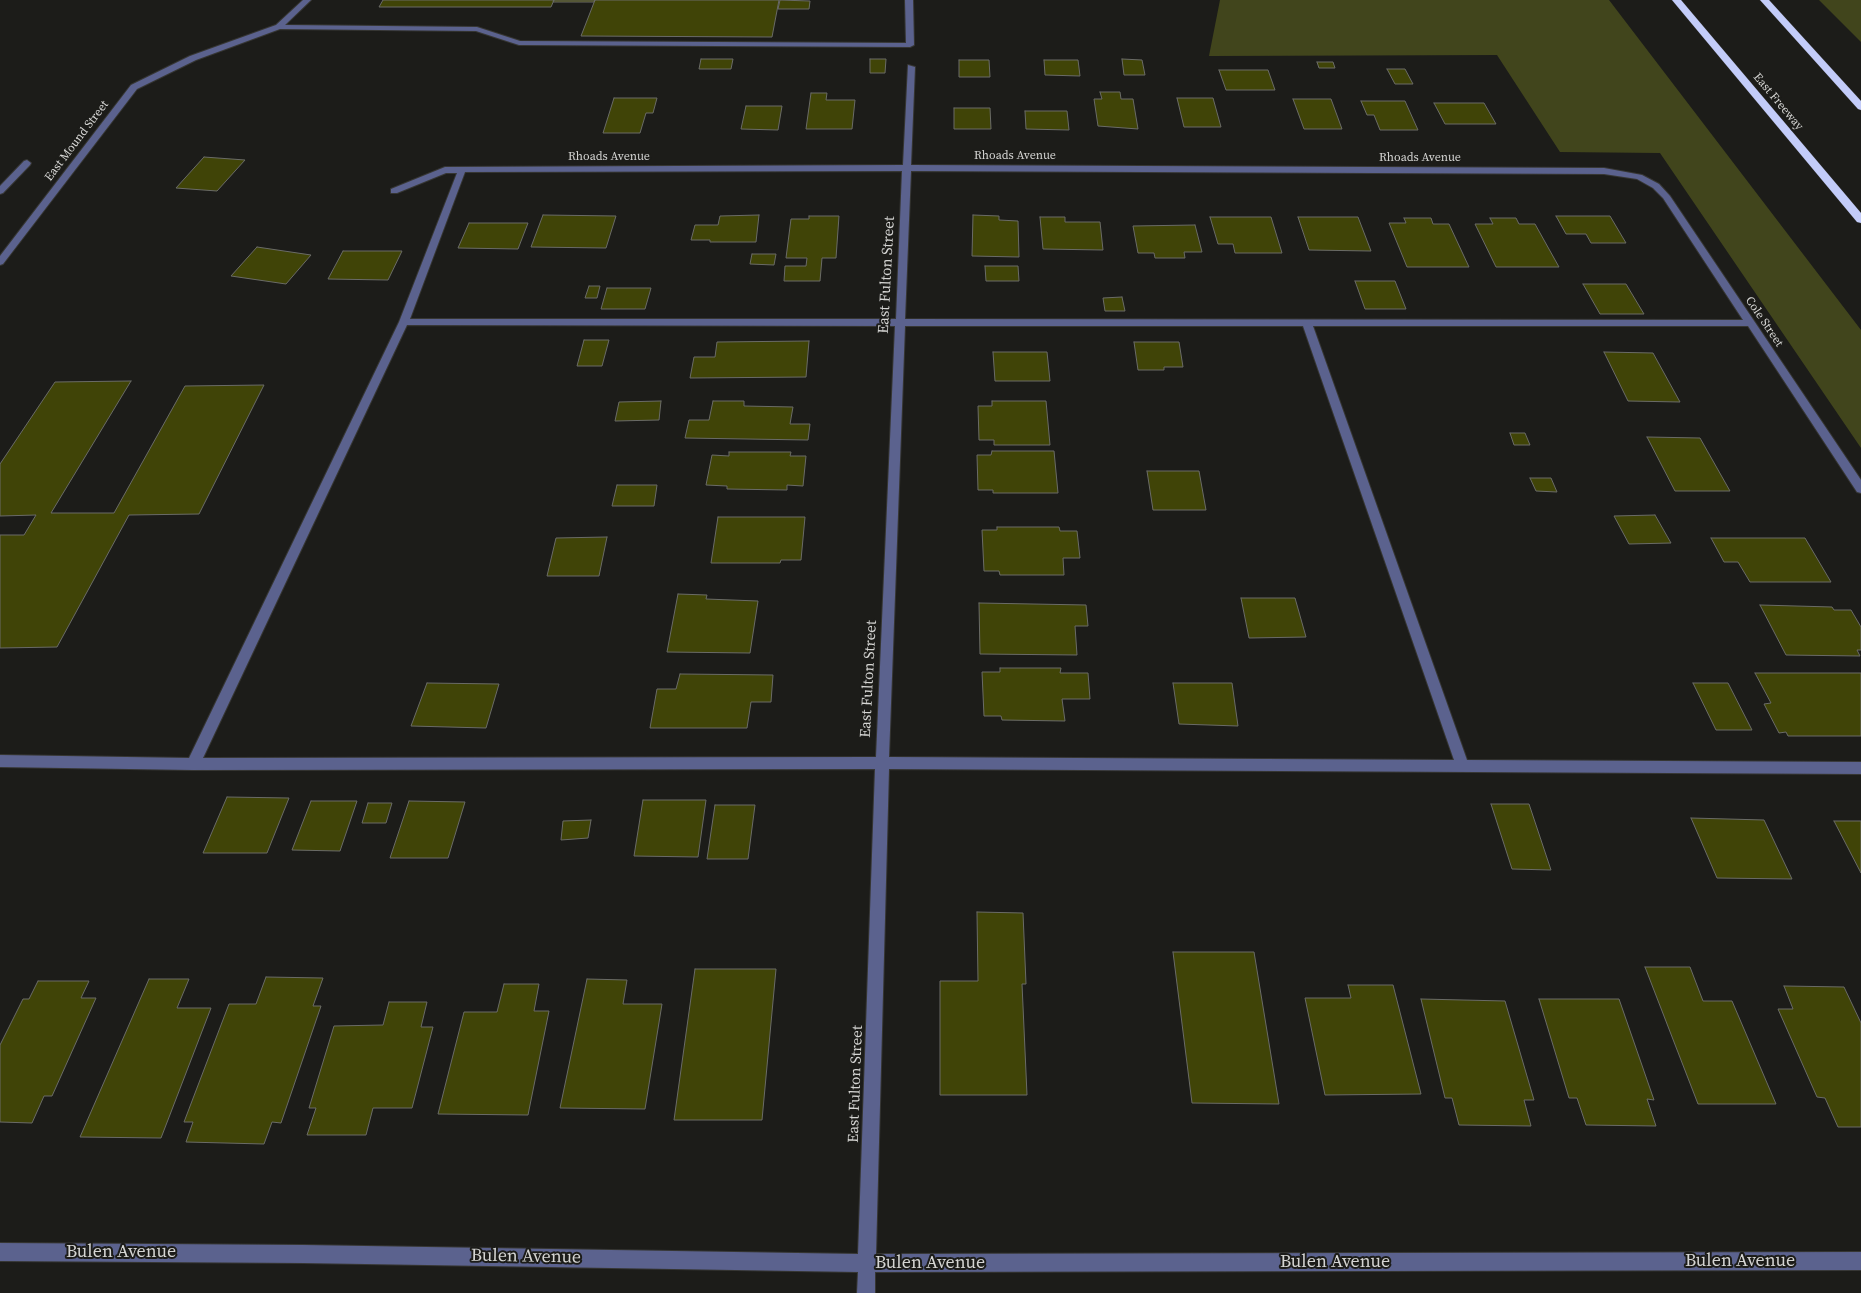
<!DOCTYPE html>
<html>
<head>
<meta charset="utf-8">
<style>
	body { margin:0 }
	canvas { display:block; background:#1c1c19 }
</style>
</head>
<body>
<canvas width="1861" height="1293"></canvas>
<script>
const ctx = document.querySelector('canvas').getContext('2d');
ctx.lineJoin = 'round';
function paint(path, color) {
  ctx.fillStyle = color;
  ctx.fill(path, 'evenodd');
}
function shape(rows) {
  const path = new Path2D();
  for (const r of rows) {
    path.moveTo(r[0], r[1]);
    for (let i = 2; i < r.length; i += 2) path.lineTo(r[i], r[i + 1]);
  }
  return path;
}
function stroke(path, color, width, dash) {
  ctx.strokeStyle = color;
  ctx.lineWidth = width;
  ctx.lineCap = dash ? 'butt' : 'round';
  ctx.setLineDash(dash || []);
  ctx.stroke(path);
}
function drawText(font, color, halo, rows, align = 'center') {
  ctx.font = font + ' "Source Serif 4",serif';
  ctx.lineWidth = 4;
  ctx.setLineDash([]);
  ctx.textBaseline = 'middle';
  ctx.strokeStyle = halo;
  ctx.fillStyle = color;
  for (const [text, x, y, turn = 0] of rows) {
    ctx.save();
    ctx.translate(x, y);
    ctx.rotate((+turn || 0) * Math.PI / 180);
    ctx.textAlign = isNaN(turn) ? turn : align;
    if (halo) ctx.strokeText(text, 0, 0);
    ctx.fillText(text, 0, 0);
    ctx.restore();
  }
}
paint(shape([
	[1220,0,1609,0,1861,330,1861,448,1660,153,1560,152,1497,55,1209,56],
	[1819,0,1861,0,1861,42]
]), '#41451c');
const building = shape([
	[383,0,554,0,551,7,379,7,383,0],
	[554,0,595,0,594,2,553,2,554,0],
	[595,0,779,0,772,37,581,36,595,0],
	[780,0,810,1,809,9,778,9,780,0],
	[701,59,733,59,731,69,699,69,701,59],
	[870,59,886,59,885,73,870,73,870,59],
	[1122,59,1142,60,1145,75,1124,75,1122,59],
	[959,60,989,60,990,77,959,77,959,60],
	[1044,60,1078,60,1080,76,1045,75,1044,60],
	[1317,62,1333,62,1335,68,1319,68,1317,62],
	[1387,69,1405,69,1413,84,1395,84,1387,69],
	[1219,70,1268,70,1275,90,1226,90,1219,70],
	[1100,92,1120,92,1121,99,1133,99,1138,129,1098,126,1094,99,1102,99,1100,92],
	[811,93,827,93,826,100,855,100,852,129,806,129,811,93],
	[614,98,657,98,653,113,646,113,640,133,603,133,614,98],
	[1177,98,1213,98,1221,127,1184,127,1177,98],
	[1293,99,1331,99,1342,129,1304,129,1293,99],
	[1361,101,1405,101,1418,130,1380,130,1374,115,1367,115,1361,101],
	[1434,103,1484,103,1496,124,1445,124,1434,103],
	[746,106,782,106,778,130,741,129,746,106],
	[954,108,990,108,991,129,954,129,954,108],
	[1025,111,1067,111,1069,130,1026,129,1025,111],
	[204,157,245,160,217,191,176,188,204,157],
	[543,215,616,216,606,248,531,247,543,215],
	[759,215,756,242,710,242,710,240,691,240,695,225,718,225,720,216,759,215],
	[973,215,999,216,999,220,1018,221,1019,257,972,256,973,215],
	[809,216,839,216,836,258,822,258,820,281,784,281,785,266,806,266,807,258,786,258,791,219,809,219,809,216],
	[1556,216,1610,216,1626,243,1591,243,1586,234,1566,234,1556,216],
	[1040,217,1065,217,1065,222,1100,222,1103,250,1043,249,1040,217],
	[1210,217,1271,217,1282,253,1235,253,1233,244,1218,244,1210,217],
	[1298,217,1358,217,1371,251,1309,250,1298,217],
	[1404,218,1431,218,1433,224,1449,224,1469,267,1407,267,1389,223,1406,223,1404,218],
	[1490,218,1516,218,1519,224,1535,224,1559,267,1496,267,1475,224,1493,224,1490,218],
	[469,223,528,223,518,249,458,248,469,223],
	[1195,225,1202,252,1184,252,1185,258,1155,258,1154,253,1138,253,1133,226,1195,225],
	[257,247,311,255,286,284,231,276,257,247],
	[343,251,402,251,388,280,328,279,343,251],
	[752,254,776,254,774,265,750,264,752,254],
	[985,266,1018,266,1019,281,986,281,985,266],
	[1355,281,1395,281,1406,309,1365,309,1355,281],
	[1583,284,1626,284,1644,314,1600,314,1583,284],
	[589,286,600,286,597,298,585,298,589,286],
	[607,288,651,288,645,309,601,309,607,288],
	[1122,297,1125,311,1105,311,1103,298,1122,297],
	[584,340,609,340,602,366,577,366,584,340],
	[809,341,806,377,690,378,694,357,715,357,717,342,809,341],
	[1134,342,1179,342,1183,367,1164,367,1164,370,1138,370,1134,342],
	[993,352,1047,352,1050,381,995,381,993,352],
	[1604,352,1653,353,1680,402,1628,401,1604,352],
	[131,381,51,513,114,513,185,386,264,385,199,514,129,515,57,647,0,648,0,535,24,535,36,515,0,516,0,464,55,382,131,381],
	[661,401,659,420,615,421,619,402,661,401],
	[713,401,744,401,744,406,793,407,790,424,810,424,808,440,685,438,689,420,709,420,713,401],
	[992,401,1046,401,1050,445,994,445,994,440,979,440,978,406,992,406,992,401],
	[1510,433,1525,433,1530,445,1514,445,1510,433],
	[1647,437,1700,438,1730,491,1675,491,1647,437],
	[992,451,1054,451,1058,493,993,493,993,490,978,490,977,455,991,455,992,451],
	[729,452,791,452,790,456,806,456,803,486,787,485,787,490,727,489,727,486,706,485,712,455,729,456,729,452],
	[1147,471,1199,471,1206,510,1153,510,1147,471],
	[1530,478,1551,478,1557,492,1536,491,1530,478],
	[617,485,657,485,654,506,612,506,617,485],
	[1655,515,1671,543,1629,544,1614,516,1655,515],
	[718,517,805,517,801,560,781,560,780,563,711,563,718,517],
	[997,527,1059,527,1060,531,1077,531,1080,558,1063,558,1064,575,1000,575,999,571,984,571,982,530,997,530,997,527],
	[607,537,599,576,547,576,556,538,607,537],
	[1711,538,1805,538,1831,582,1750,582,1738,562,1724,562,1711,538],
	[678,594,707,595,706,599,758,601,750,653,667,652,678,594],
	[1241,598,1295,598,1306,637,1249,638,1241,598],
	[979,603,1086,605,1088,626,1075,626,1077,655,980,654,979,603],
	[1760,605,1832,607,1834,610,1851,610,1861,627,1861,650,1857,650,1860,656,1786,655,1760,605],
	[1000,668,1061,668,1060,673,1088,673,1090,699,1062,699,1065,721,1002,720,1001,716,984,716,982,672,1000,672,1000,668],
	[1755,673,1861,673,1861,736,1788,736,1786,732,1779,733,1764,704,1771,703,1755,673],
	[680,674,773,675,771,702,751,702,747,728,650,728,657,689,676,689,680,674],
	[427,683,499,684,486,728,411,726,427,683],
	[1173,683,1232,683,1238,726,1179,724,1173,683],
	[1693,683,1728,683,1752,730,1716,730,1693,683],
	[227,797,289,798,267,853,203,853,227,797],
	[643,800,706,800,698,857,634,856,643,800],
	[311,801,357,801,340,851,292,850,311,801],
	[409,801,465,802,448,858,390,858,409,801],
	[368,803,392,803,386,823,362,823,368,803],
	[1491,804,1529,804,1551,870,1512,869,1491,804],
	[715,805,755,805,748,859,707,859,715,805],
	[1691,818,1764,820,1792,879,1717,878,1691,818],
	[591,820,588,838,561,840,563,821,591,820],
	[1834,821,1861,821,1861,873,1834,821],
	[977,912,1023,913,1026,984,1022,984,1027,1095,940,1095,940,981,978,981,977,912],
	[1173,952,1254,952,1279,1104,1192,1103,1173,952],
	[1645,967,1690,967,1703,1001,1732,1001,1776,1104,1698,1104,1645,967],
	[695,969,776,969,762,1120,674,1120,695,969],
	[266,977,323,978,313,1006,321,1006,281,1123,272,1122,264,1144,186,1142,193,1122,184,1122,229,1004,256,1004,266,977],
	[149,979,189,979,177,1008,211,1008,161,1138,80,1137,149,979],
	[587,979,627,980,623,1004,662,1004,645,1109,560,1108,587,979],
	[38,981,89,981,81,998,96,998,52,1096,44,1096,32,1123,0,1122,0,1045,23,999,29,999,38,981],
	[504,984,539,984,534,1011,549,1011,528,1115,438,1114,464,1012,497,1012,504,984],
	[1348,985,1393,985,1421,1094,1325,1095,1305,998,1351,998,1348,985],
	[1784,986,1844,987,1861,1023,1861,1127,1838,1127,1825,1098,1817,1097,1778,1009,1793,1009,1784,986],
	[1421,999,1505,1001,1534,1100,1524,1100,1531,1126,1459,1125,1452,1098,1445,1098,1421,999],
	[1539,999,1619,999,1654,1100,1647,1099,1656,1126,1586,1125,1577,1098,1569,1098,1539,999],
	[389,1002,427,1002,421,1027,433,1027,412,1108,373,1108,366,1135,307,1135,316,1108,309,1108,334,1026,383,1025,389,1002]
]);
paint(building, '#404407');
stroke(building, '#6a6b67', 1);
const minor = shape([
	[303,0,311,0,285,25,477,27,520,41,906,43,905,0,913,0,914,45,910,47,519,45,476,31,280,29,196,60,137,89,3,264,0,265,0,256,131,85,190,56,276,25,303,0],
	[908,65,915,67,911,165,1604,168,1642,175,1659,184,1670,196,1861,480,1861,493,1857,492,1748,326,1313,326,1467,760,1861,762,1861,774,889,769,876,1254,1861,1252,1861,1270,875,1272,875,1293,857,1293,858,1272,303,1263,0,1261,0,1243,303,1245,858,1254,875,769,193,770,0,767,0,755,189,758,399,322,457,173,446,173,397,193,391,193,391,189,445,167,903,165,908,65],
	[902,171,896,319,410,319,465,172,902,171],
	[911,171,1604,174,1637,179,1653,188,1663,198,1743,320,905,319,911,171],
	[407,325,895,326,876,757,203,758,407,325],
	[905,326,1303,326,1454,760,889,757,905,326],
	[27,160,31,163,30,165,3,193,0,194,0,186,24,161,27,160]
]);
const highway = shape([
	[1672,0,1681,0,1861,213,1861,223,1857,222,1672,0],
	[1760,0,1769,0,1861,101,1861,110,1858,109,1760,0]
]);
stroke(minor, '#363633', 2);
stroke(highway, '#363633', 1);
paint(minor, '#5b628e');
paint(highway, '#c3ccf9');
drawText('12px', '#d5d5d3', '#1c1c19', [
	["East Freeway",1778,102,50],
	["East Mound Street",77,141,-53],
	["Rhoads Avenue",1015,156],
	["Rhoads Avenue",609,157],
	["Rhoads Avenue",1420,158],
	["Cole Street",1764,322,56]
]);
drawText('15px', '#d5d5d3', '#1c1c19', [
	["East Fulton Street",887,275,-87],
	["East Fulton Street",869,679,-87],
	["East Fulton Street",856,1084,-88]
]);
drawText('18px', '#d5d5d3', '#1c1c19', [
	["Bulen Avenue",121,1252],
	["Bulen Avenue",526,1257,1],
	["Bulen Avenue",1740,1261],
	["Bulen Avenue",1335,1262],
	["Bulen Avenue",930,1263]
]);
</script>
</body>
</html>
